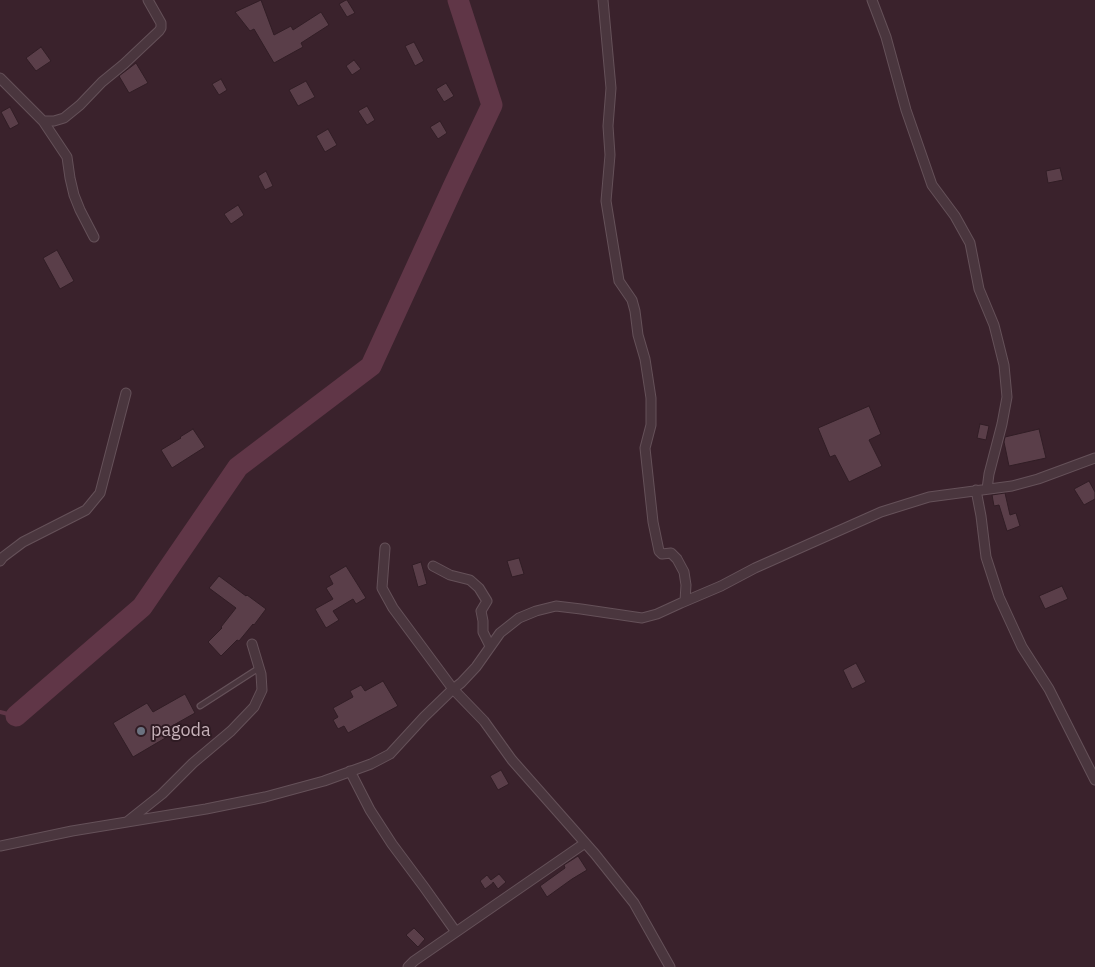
<!DOCTYPE html>
<html>
<head>
<meta charset="utf-8">
<style>
	body { margin:0 }
	canvas { display:block; background:#3a222c }
</style>
</head>
<body>
<canvas width="1095" height="967"></canvas>
<script>
const ctx = document.querySelector('canvas').getContext('2d');
ctx.lineJoin = 'round';
function shape(rows) {
  const path = new Path2D();
  for (const r of rows) {
    path.moveTo(r[0], r[1]);
    for (let i = 2; i < r.length; i += 2) path.lineTo(r[i], r[i + 1]);
  }
  return path;
}
function stroke(path, color, width, dash) {
  ctx.strokeStyle = color;
  ctx.lineWidth = width;
  ctx.lineCap = dash ? 'butt' : 'round';
  ctx.setLineDash(dash || []);
  ctx.stroke(path);
}
function paint(path, color) {
  ctx.fillStyle = color;
  ctx.fill(path, 'evenodd');
}
function drawText(font, color, halo, rows, align = 'center') {
  ctx.font = font + ' "IBM Plex Sans",sans-serif';
  ctx.lineWidth = 4;
  ctx.setLineDash([]);
  ctx.textBaseline = 'middle';
  ctx.strokeStyle = halo;
  ctx.fillStyle = color;
  for (const [text, x, y, turn = 0] of rows) {
    ctx.save();
    ctx.translate(x, y);
    ctx.rotate((+turn || 0) * Math.PI / 180);
    ctx.textAlign = isNaN(turn) ? turn : align;
    if (halo) ctx.strokeText(text, 0, 0);
    ctx.fillText(text, 0, 0);
    ctx.restore();
  }
}
stroke(shape([
	[0,712,16,716]
]), '#603647', 4);
stroke(shape([
	[16,716,142,607,238,467,371,366,454,185,492,105,458,0]
]), '#603647', 21);
const building = shape([
	[261,0,274,35,291,26,293,30,321,12,329,25,301,43,303,47,274,63,254,29,250,31,235,12,261,0],
	[346,0,347,0,355,13,347,17,339,4,346,0],
	[414,42,424,61,415,66,405,46,414,42],
	[41,47,51,61,36,71,26,58,41,47],
	[354,60,361,69,352,75,346,66,354,60],
	[136,63,148,83,129,93,119,76,136,63],
	[221,79,227,90,219,95,212,84,221,79],
	[306,81,315,97,298,106,289,90,306,81],
	[446,83,454,96,444,102,436,89,446,83],
	[367,106,375,120,367,125,358,111,367,106],
	[10,107,19,124,10,129,1,112,10,107],
	[440,121,447,133,438,139,430,127,440,121],
	[328,129,337,145,325,152,316,136,328,129],
	[1060,168,1063,180,1048,183,1046,171,1060,168],
	[266,171,273,186,265,190,258,176,266,171],
	[238,205,244,215,231,224,224,214,238,205],
	[57,250,74,281,60,289,43,258,57,250],
	[869,406,881,434,869,440,882,466,849,482,835,455,830,457,818,428,869,406],
	[980,424,989,426,986,440,977,438,980,424],
	[193,429,205,447,172,468,161,450,181,438,180,437,193,429],
	[1039,429,1046,458,1009,466,1004,442,1005,437,1039,429],
	[1089,481,1095,492,1095,499,1084,505,1074,489,1089,481],
	[1005,493,1010,515,1016,513,1020,526,1007,531,999,505,994,506,992,495,1005,493],
	[519,558,524,574,512,577,507,561,519,558],
	[421,562,427,584,418,587,412,565,421,562],
	[346,566,366,598,356,604,353,599,333,611,339,620,326,628,315,609,333,599,326,588,333,584,329,576,346,566],
	[219,576,246,596,247,595,266,609,254,625,253,624,239,641,237,640,221,656,208,642,222,628,221,627,236,608,209,588,219,576],
	[1062,586,1068,599,1045,609,1039,596,1062,586],
	[856,663,866,682,852,689,843,670,856,663],
	[383,681,398,706,348,733,344,726,338,729,333,720,338,717,333,708,353,697,350,691,361,685,365,691,383,681],
	[185,694,195,713,163,731,167,737,133,757,113,723,147,703,153,712,185,694],
	[501,770,509,784,498,790,490,776,501,770],
	[578,856,587,870,572,879,547,897,540,886,565,868,564,865,578,856],
	[499,874,506,882,498,889,493,882,493,883,485,889,480,881,487,875,491,880,499,874],
	[414,928,425,939,418,947,406,935,414,928]
]);
paint(building, '#5a3e49');
stroke(building, '#311d25', 1);
const lane = shape([
	[200,706,259,668]
]);
const street = shape([
	[603,0,611,88,608,126,610,155,606,201,619,281,632,300,635,311,638,335,645,359,651,398,651,425,645,448,653,522,659,551,662,554,671,553,677,559,684,572,686,585,685,601],
	[872,0,886,37,906,110,932,185,955,216,970,243,979,289,994,325,1004,365,1007,397,1002,424,989,474,987,489],
	[0,78,43,121,67,157,70,178,74,195,80,210,94,237],
	[43,121,54,121,64,118,80,105,102,82,124,64,159,31,161,28,161,23,148,0],
	[976,490,981,516,986,557,999,597,1022,647,1049,689,1095,780],
	[0,561,3,557,23,542,86,510,100,493,126,393],
	[433,566,450,575,470,580,479,588,487,601,481,611,483,621,483,632,490,646],
	[350,771,370,810,392,844,424,887,456,932],
	[128,821,162,794,193,763,231,731,254,707,262,690,261,674,252,644],
	[0,846,72,831,206,809,265,797,324,781,371,764,390,754,424,717,453,689,393,608,382,588,385,548],
	[408,967,414,961,585,843],
	[670,967,634,903,595,854,512,760,484,721,453,689,461,683,476,667,500,633,519,618,536,611,556,606,581,609,642,618,657,614,681,603,721,586,755,568,881,512,929,497,1012,486,1038,479,1095,458]
]);
stroke(lane, '#655159', 7);
stroke(street, '#655159', 11);
stroke(lane, '#4a363e', 4.5);
stroke(street, '#4a363e', 9);
for (const [x, y, r, color] of [
	[141,731,5,"#6b7280"]
]) {
  const dot = new Path2D();
  dot.arc(x, y, r, 0, 2 * Math.PI);
  ctx.fillStyle = color;
  ctx.fill(dot);
  stroke(dot, '#2f1b23', 2);
}
drawText('18px', '#c6b1b9', '#2f1b23', [
	["pagoda",151,731]
], 'left');
</script>
</body>
</html>
